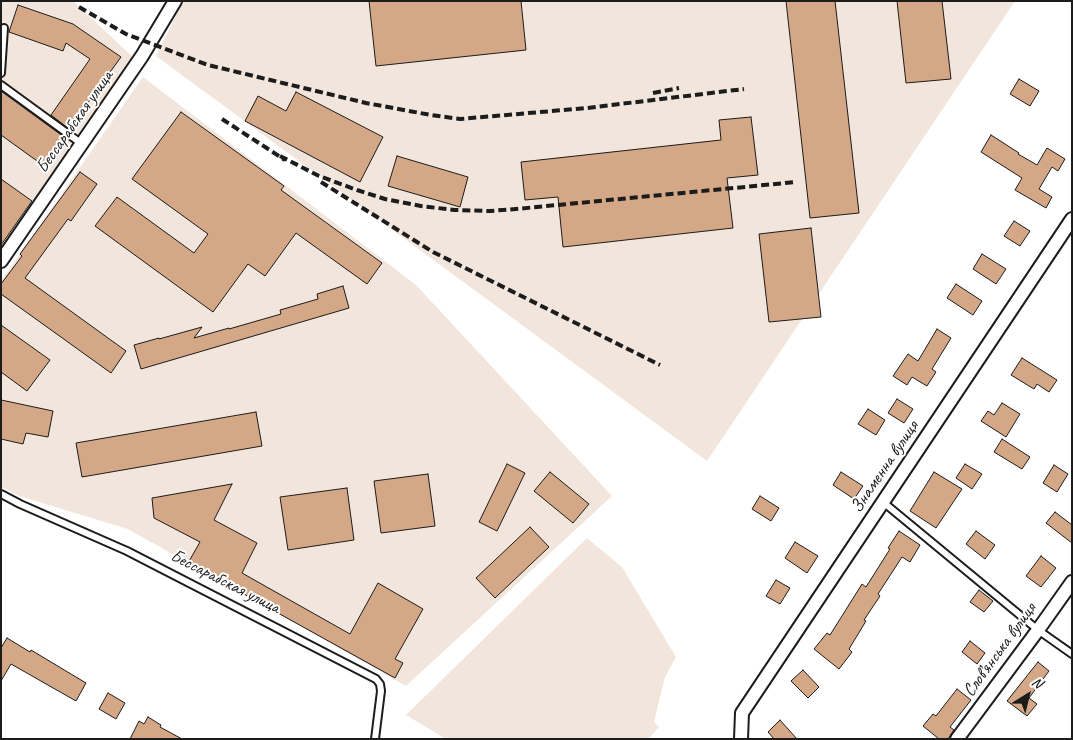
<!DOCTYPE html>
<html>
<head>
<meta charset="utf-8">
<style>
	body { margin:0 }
	#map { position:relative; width:1073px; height:740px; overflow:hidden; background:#fff; font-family:Caveat,sans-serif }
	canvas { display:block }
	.frame { position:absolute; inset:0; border:2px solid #1c1c1c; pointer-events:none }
	.north { position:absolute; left:1003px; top:670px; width:50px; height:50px; -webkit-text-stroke:4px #fff; paint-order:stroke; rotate:36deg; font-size:14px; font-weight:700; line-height:20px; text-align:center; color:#1c1c1c }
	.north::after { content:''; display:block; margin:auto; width:18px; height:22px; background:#1c1c1c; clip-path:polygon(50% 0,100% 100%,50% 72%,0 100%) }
</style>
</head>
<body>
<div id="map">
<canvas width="1073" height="740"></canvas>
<div class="frame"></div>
<div class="north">N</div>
</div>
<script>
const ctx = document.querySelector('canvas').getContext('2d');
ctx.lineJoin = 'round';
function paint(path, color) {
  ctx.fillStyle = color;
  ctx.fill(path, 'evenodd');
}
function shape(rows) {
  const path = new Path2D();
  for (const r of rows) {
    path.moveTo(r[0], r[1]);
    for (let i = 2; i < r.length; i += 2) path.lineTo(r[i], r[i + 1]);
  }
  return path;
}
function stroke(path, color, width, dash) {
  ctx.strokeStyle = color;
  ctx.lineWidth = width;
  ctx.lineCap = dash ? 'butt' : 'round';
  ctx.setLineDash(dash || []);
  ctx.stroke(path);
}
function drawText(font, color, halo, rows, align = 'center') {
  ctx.font = font + ' Caveat,sans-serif';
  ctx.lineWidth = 4;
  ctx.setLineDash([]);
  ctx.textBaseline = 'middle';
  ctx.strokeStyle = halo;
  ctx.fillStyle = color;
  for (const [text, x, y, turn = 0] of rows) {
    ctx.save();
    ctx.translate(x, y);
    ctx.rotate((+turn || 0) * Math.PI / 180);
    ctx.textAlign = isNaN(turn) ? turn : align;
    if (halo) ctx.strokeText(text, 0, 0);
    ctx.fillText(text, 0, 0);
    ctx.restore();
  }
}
paint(shape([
	[1,1,73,1,134,58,1,252],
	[183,1,1015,1,707,461,156,56],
	[143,77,416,285,612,496,406,686,128,529,19,496,1,487,1,281],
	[587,538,622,567,676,657,665,677,654,722,659,727,648,739,446,739,406,715]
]), '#f2e5db');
const building = shape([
	[369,1,521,1,526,50,376,66,369,1],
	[786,1,835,1,859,213,810,218,786,1],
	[897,1,942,1,951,79,906,83,897,1],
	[18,5,73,24,121,57,69,129,51,115,90,59,66,43,63,51,9,32,18,5],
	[1019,79,1039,91,1030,106,1010,94,1019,79],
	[1,91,64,137,44,166,1,135,1,91],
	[296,92,383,137,360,182,245,121,258,96,286,111,296,92],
	[181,112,284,186,281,190,382,263,367,284,296,233,265,276,248,264,213,312,95,226,117,197,194,253,208,234,132,179,181,112],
	[751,117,758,175,727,178,733,228,563,247,558,197,525,200,521,162,721,140,719,120,751,117],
	[991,135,1019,153,1018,154,1037,165,1047,148,1065,159,1058,171,1052,167,1039,189,1052,197,1046,208,1015,190,1022,178,981,152,991,135],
	[397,156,468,177,460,207,388,186,397,156],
	[80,172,97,184,71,221,68,219,25,278,126,351,111,373,1,294,1,284,22,256,20,254,80,172],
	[1,179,32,201,1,245,1,179],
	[1014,221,1030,231,1020,246,1004,236,1014,221],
	[811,228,821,317,769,322,759,234,811,228],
	[982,254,1006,269,996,284,973,269,982,254],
	[956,284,982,301,973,315,947,298,956,284],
	[343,286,349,308,141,369,134,345,159,338,159,339,202,327,194,338,229,328,229,329,281,314,280,310,318,299,317,294,343,286],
	[1,325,50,360,27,391,1,372,1,325],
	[937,329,951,338,932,369,936,372,927,386,912,377,907,385,893,376,908,354,918,361,937,329],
	[1022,358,1057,380,1049,392,1037,384,1034,389,1011,375,1022,358],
	[897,399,913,409,904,423,888,413,897,399],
	[1,400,53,411,48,437,26,433,23,444,1,439,1,400],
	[1002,403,1020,414,1006,437,981,421,988,411,994,415,1002,403],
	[868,409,885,420,876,435,858,424,868,409],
	[256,412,262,446,82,477,76,443,256,412],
	[1002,439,1030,457,1022,469,994,452,1002,439],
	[507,464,525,473,497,531,479,522,507,464],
	[965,464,982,474,972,489,956,478,965,464],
	[1054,465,1068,474,1057,492,1043,483,1054,465],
	[550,472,589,504,573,523,534,491,550,472],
	[841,472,863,486,854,499,833,485,841,472],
	[934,472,962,489,936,528,910,511,934,472],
	[428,474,435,526,381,533,374,481,428,474],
	[232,484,214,520,257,543,242,573,350,634,378,583,423,609,395,659,403,663,395,678,188,563,200,542,154,518,152,498,232,484],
	[347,488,354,540,288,550,280,497,347,488],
	[760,496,779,508,771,521,752,509,760,496],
	[1055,512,1072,525,1072,543,1046,523,1055,512],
	[530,527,549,547,495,598,476,578,530,527],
	[899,531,920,545,910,562,902,557,878,594,880,596,864,620,866,621,849,649,852,652,839,669,814,649,827,633,830,635,862,584,866,587,890,549,888,548,899,531],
	[976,531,995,545,985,559,966,544,976,531],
	[795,542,818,556,807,573,785,558,795,542],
	[1041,556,1056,568,1041,587,1026,576,1041,556],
	[776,580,790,588,780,604,766,596,776,580],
	[979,590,993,601,984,612,970,602,979,590],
	[7,638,30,652,31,650,86,683,76,701,11,664,1,681,1,648,7,638],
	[970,641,985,653,977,664,962,652,970,641],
	[1038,662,1049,671,1029,698,1037,704,1027,716,1007,701,1038,662],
	[803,670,819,687,808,698,791,681,803,670],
	[957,689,971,700,950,727,954,730,948,739,939,739,923,726,933,714,936,716,957,689],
	[108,693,125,703,116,719,99,709,108,693],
	[148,717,161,725,160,727,182,739,130,739,139,721,144,724,148,717],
	[780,720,797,739,774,739,768,732,780,720]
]);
paint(building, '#d4a886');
stroke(building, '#1c1c1c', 1);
const service = shape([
	[1,73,4,28],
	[1,85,82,144],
	[1,494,20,504,127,551,376,679,380,684,381,691,375,739],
	[883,502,1038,630,1072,654]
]);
const minor = shape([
	[1,261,142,56,175,1],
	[741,739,742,713,1072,219],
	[957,739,1038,630,1072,582]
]);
stroke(service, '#1c1c1c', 10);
stroke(minor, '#1c1c1c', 16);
stroke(service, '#fff', 6);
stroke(minor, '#fff', 12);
stroke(shape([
	[79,7,126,34,208,65,366,103,431,115,460,119,587,108,744,89],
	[653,93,679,88],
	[222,119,285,160],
	[280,156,319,176,357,190,385,199,421,206,454,210,490,211,516,209,796,182],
	[321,182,433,252,660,365]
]), '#1c1c1c', 4, [8, 4]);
drawText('18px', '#1c1c1c', '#fff', [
	["Бессарабская улица",75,122,-55],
	["Знаменна вулиця",885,467,-56],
	["Бессарабская улица",225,582,27],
	["Слов’янська вулиця",1000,650,-54]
]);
</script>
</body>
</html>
